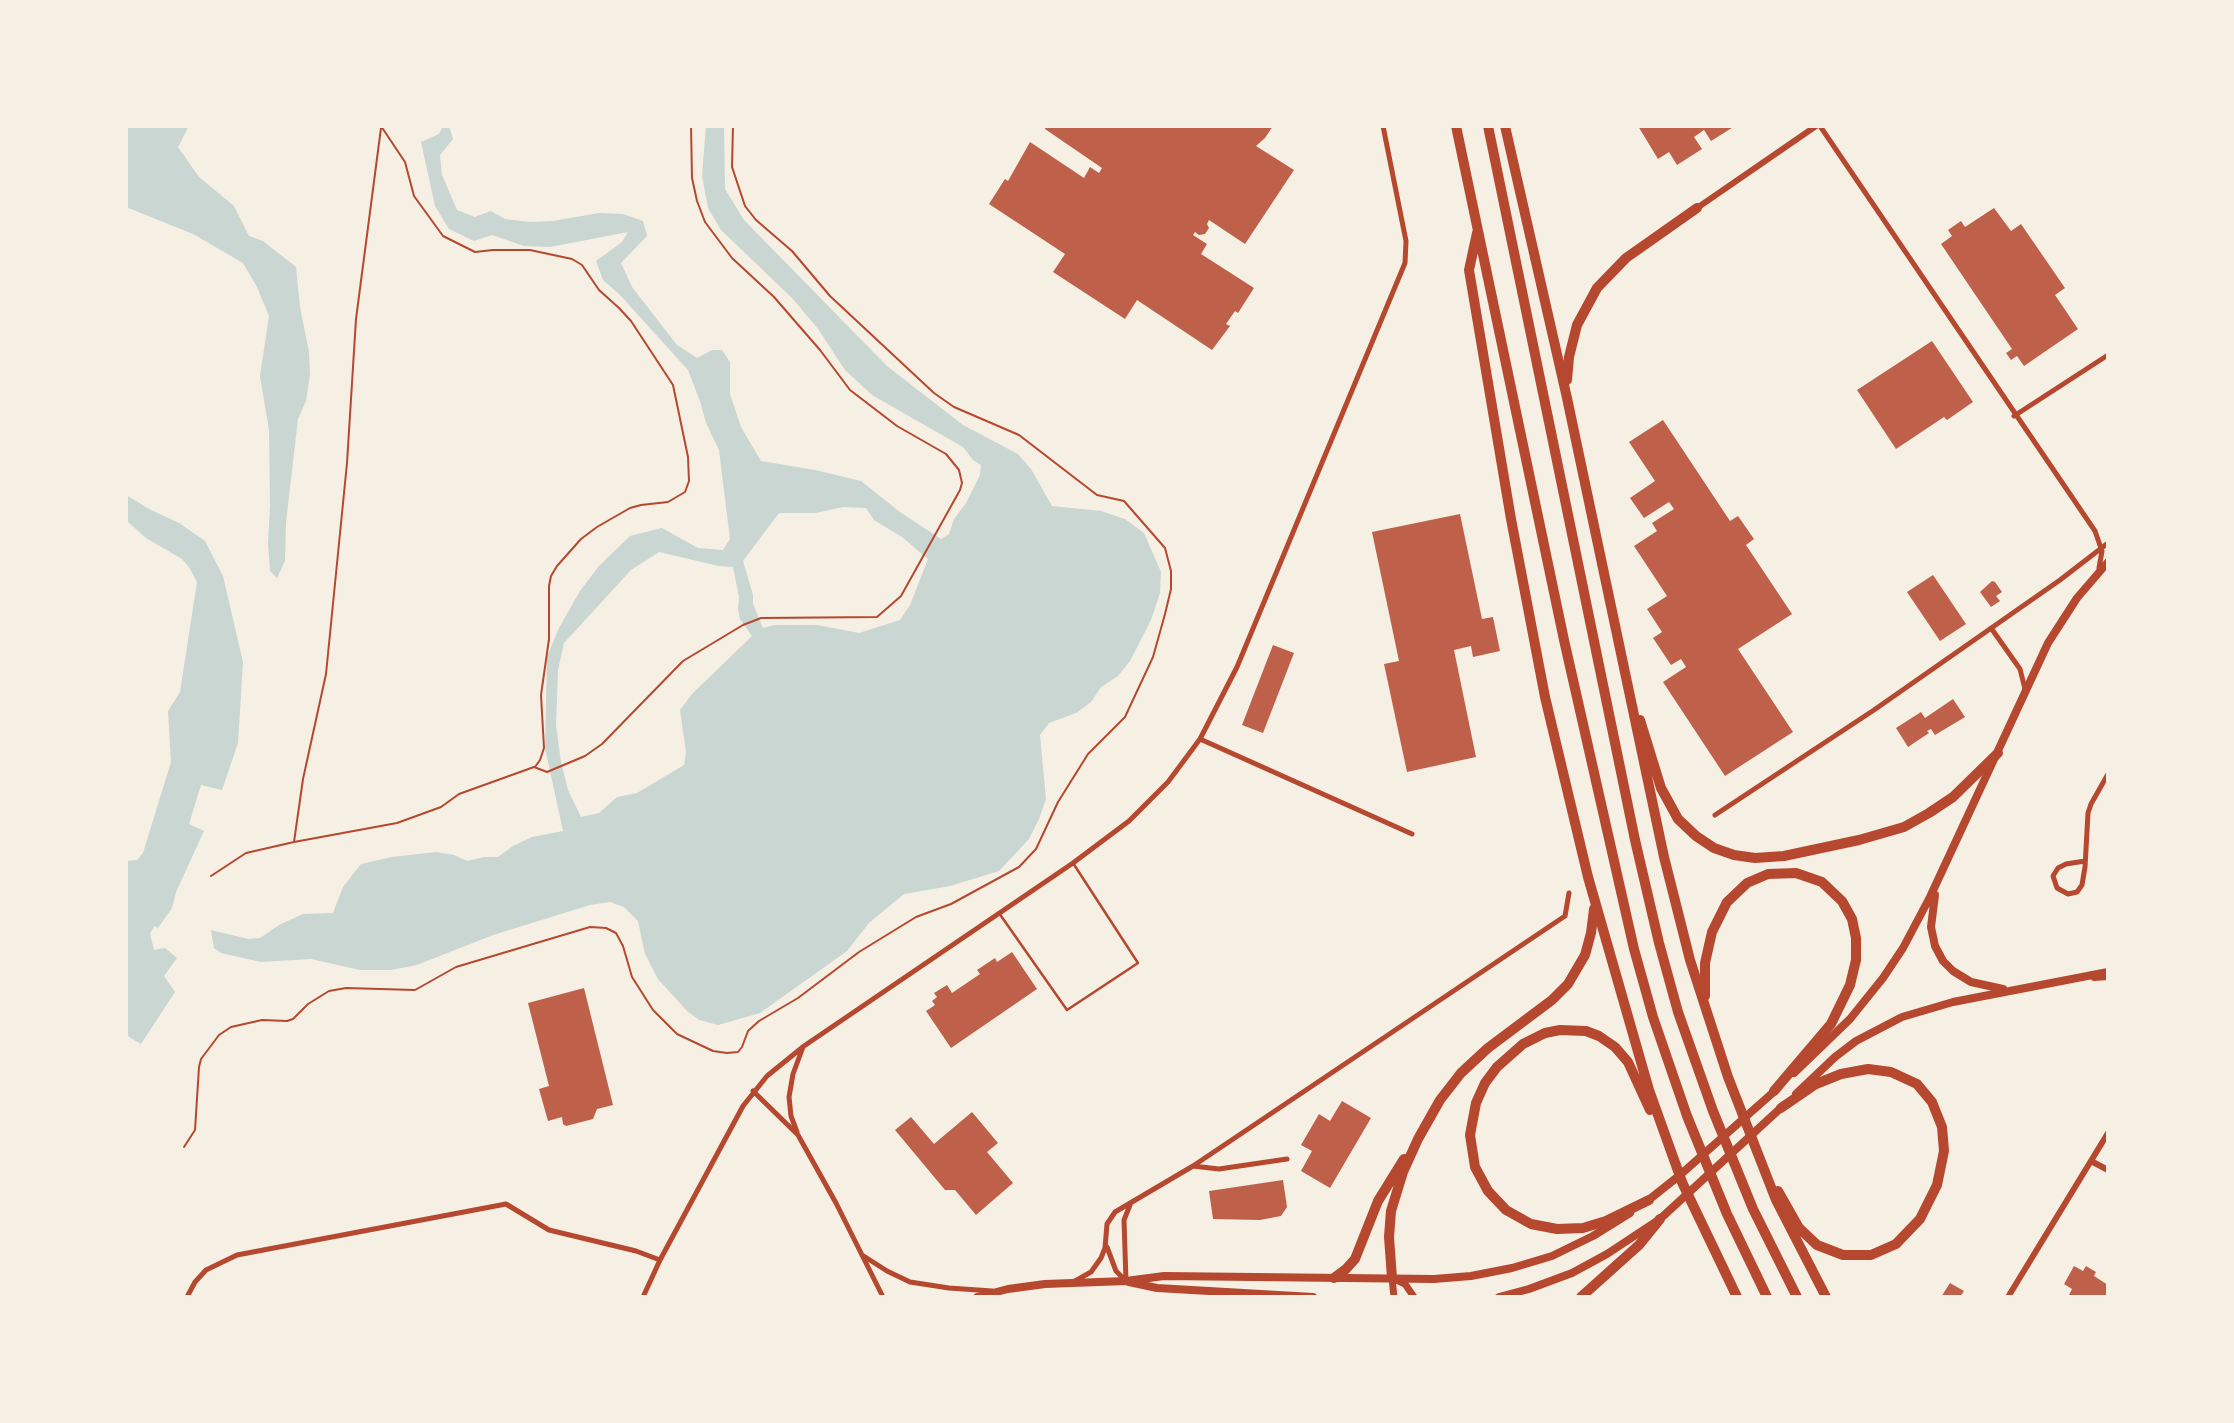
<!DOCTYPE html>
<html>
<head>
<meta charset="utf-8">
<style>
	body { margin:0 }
	#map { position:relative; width:2234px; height:1423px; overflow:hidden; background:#f6efe4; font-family:Mulish,sans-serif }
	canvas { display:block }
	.frame { position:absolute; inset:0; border:128px solid #f6efe4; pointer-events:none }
</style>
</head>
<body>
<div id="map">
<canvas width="2234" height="1423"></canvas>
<div class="frame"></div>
</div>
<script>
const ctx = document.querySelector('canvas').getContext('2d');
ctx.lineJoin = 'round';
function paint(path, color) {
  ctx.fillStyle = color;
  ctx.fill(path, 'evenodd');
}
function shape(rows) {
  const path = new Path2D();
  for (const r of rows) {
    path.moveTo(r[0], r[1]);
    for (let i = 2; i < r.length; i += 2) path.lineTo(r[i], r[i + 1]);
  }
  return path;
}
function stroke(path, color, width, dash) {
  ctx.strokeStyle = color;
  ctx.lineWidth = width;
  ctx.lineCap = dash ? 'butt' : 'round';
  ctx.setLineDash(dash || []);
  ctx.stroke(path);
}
paint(shape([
	[126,126,189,126,178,147,199,177,234,206,249,236,263,241,296,267,300,307,309,352,310,375,306,401,298,419,286,522,285,561,277,578,270,571,268,544,270,506,269,430,260,376,269,316,257,287,243,263,193,234,126,207],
	[443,126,449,126,453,139,440,155,442,175,457,210,475,217,491,211,505,219,530,222,553,221,599,213,623,214,643,221,647,236,621,263,632,287,677,345,697,358,712,350,722,350,730,362,730,394,741,427,761,461,815,470,861,481,900,512,941,539,949,534,954,519,966,503,980,475,981,465,973,460,963,447,872,395,845,370,818,329,793,299,721,230,708,208,702,176,706,126,724,126,725,189,744,220,887,366,963,425,1018,454,1031,469,1052,506,1101,511,1125,519,1144,533,1161,572,1160,593,1151,620,1130,661,1118,676,1101,687,1091,702,1076,713,1049,723,1040,735,1046,799,1039,819,1029,839,999,871,950,886,904,894,869,923,847,951,760,1013,718,1025,699,1020,687,1011,658,979,645,954,638,921,624,907,610,902,590,905,493,935,417,965,391,970,360,970,311,959,261,962,221,953,214,948,211,930,248,939,260,938,279,925,303,914,333,913,343,887,361,864,392,857,436,852,454,855,467,861,484,857,498,857,513,846,532,837,563,831,545,748,547,657,559,628,580,591,599,566,630,536,662,528,698,548,723,550,730,539,719,450,706,423,700,401,688,370,620,295,603,280,596,261,622,242,628,232,550,247,524,246,492,235,474,241,449,229,435,206,421,142,439,134],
	[843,507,866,508,874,520,902,537,928,559,910,605,900,620,859,633,817,625,774,625,763,628,753,604,753,595,743,561,779,513,816,513],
	[659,552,719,566,733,567,739,597,738,609,740,619,752,636,692,694,680,710,686,752,684,765,637,793,617,797,599,813,581,817,568,790,561,762,556,726,558,670,564,643,631,570],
	[126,495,151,510,179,523,205,541,223,576,243,662,238,743,222,790,201,785,189,824,204,831,176,892,172,908,158,928,154,926,150,934,154,950,165,948,177,958,164,976,175,992,141,1044,129,1037,126,1031,126,861,137,860,143,853,171,762,168,711,180,692,197,582,189,567,182,559,146,538,126,520]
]), '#c9d6d2');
paint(shape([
	[1046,126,1273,126,1265,138,1256,146,1294,170,1245,244,1209,220,1207,224,1209,228,1205,234,1199,235,1195,232,1193,235,1207,244,1201,254,1254,288,1238,313,1235,311,1226,324,1230,326,1212,350,1137,300,1125,319,1053,272,1065,254,989,204,1005,179,1008,181,1030,142,1084,178,1090,167,1099,173,1102,168,1045,129],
	[1638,126,1735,126,1711,141,1704,130,1694,137,1702,149,1677,165,1669,152,1658,159],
	[1994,208,2011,231,2021,224,2065,288,2055,295,2078,329,2024,366,2017,356,2011,360,2006,353,2012,349,1941,244,1952,236,1948,230,1961,221,1965,227],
	[1932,341,1973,402,1947,420,1944,417,1896,449,1857,390],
	[1663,420,1730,521,1738,516,1754,539,1746,545,1792,614,1738,649,1793,732,1725,776,1663,682,1686,667,1681,659,1671,665,1653,638,1662,632,1647,609,1667,596,1634,546,1657,531,1652,523,1674,509,1669,502,1644,518,1630,498,1655,481,1629,442],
	[1460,514,1482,619,1493,617,1500,651,1473,657,1471,646,1454,650,1476,757,1407,772,1384,664,1399,661,1372,532],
	[1933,575,1966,624,1940,641,1907,592],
	[1992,581,1995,582,2002,592,1996,596,2000,601,1991,607,1980,592],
	[1273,645,1294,653,1263,733,1242,725],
	[1953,699,1965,717,1935,735,1931,729,1927,731,1929,733,1908,747,1896,728,1921,712,1925,718],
	[1012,952,1037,989,951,1048,926,1011,935,1005,932,1001,937,997,934,993,947,985,952,993,980,974,977,970,995,958,997,962],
	[584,988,613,1105,597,1109,593,1119,566,1126,563,1124,562,1117,548,1121,539,1089,549,1086,528,1003],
	[1342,1101,1371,1118,1330,1188,1301,1171,1312,1151,1301,1145,1319,1114,1330,1121],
	[972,1112,998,1143,987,1152,1013,1183,976,1215,955,1190,945,1190,895,1130,911,1117,934,1144],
	[1283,1180,1287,1207,1281,1216,1260,1220,1213,1219,1209,1191],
	[2074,1266,2083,1271,2086,1266,2096,1272,2094,1276,2108,1285,2108,1297,2073,1297,2069,1295,2072,1289,2064,1284],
	[1950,1283,1964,1291,1960,1297,1941,1297]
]), '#bf614a');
stroke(shape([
	[381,126,405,162,414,196,443,236,475,252,493,250,530,250,572,259,582,265,599,290,619,308,631,321,673,385,688,457,689,481,685,492,668,502,641,505,630,508,597,527,581,539,557,566,551,576,549,586,549,639,541,695,544,748,540,760,535,767],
	[294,842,397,823,441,807,459,794,534,767,547,772,585,756,602,744,683,661,743,625,761,618,877,617,901,596,960,490,962,483,959,470,946,454,897,426,850,390,820,350,774,297,732,258,705,222,697,201,692,178,691,126],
	[211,876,246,853,294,842,303,779,326,674,347,463,356,319,381,128],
	[184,1147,195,1130,199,1067,201,1059,219,1035,231,1027,262,1020,287,1021,293,1019,308,1004,329,991,346,988,415,990,456,967,590,927,606,928,616,933,623,946,632,977,653,1010,677,1034,713,1051,727,1053,738,1052,742,1047,748,1031,759,1021,798,998,859,952,916,917,951,904,1019,867,1036,849,1058,802,1088,754,1125,717,1153,657,1165,614,1171,589,1171,571,1165,548,1124,501,1097,495,1019,435,954,407,934,393,830,296,792,251,756,220,745,206,732,167,733,126]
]), '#b5482f', 2);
stroke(shape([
	[999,913,1067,1010,1138,963,1073,863]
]), '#b5482f', 2.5);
stroke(shape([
	[1820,126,2095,531,2102,551,2099,568],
	[2014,416,2108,355],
	[1991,628,2020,669,2025,689],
	[1200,739,1412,834],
	[1715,815,1874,710,2060,580,2108,543],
	[2085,861,2066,864,2058,868,2053,876,2057,888,2068,894,2077,892,2082,885,2085,867,2088,813,2091,804,2108,774],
	[753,1091,798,1135,836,1203,883,1297],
	[797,1132,791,1116,789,1097,793,1074,803,1047],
	[1193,1166,1219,1169,1287,1159],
	[1107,1247,1116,1271,1125,1280],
	[862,1255,887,1271,910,1282,949,1288,992,1291],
	[1075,1281,1091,1272,1101,1258,1105,1248,1107,1224,1115,1212,1193,1166,1565,916,1569,893],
	[1126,1281,1124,1220,1130,1205],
	[187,1297,195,1282,206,1270,237,1255,506,1204,549,1230,636,1251,660,1260],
	[643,1297,660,1260,743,1106,767,1076,804,1046,1073,863,1129,821,1168,782,1200,739,1237,667,1405,263,1406,241,1383,126]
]), '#b5482f', 5);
stroke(shape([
	[1697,208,1816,126],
	[2094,978,2108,977],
	[2091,1161,2108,1170],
	[2008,1297,2108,1133]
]), '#b5482f', 6);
stroke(shape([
	[1394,1297,1392,1278,1405,1284,1414,1297]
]), '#b5482f', 7);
stroke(shape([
	[1935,895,1931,927,1935,946,1943,961,1953,971,1971,982,2003,989],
	[1794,1073,1850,1019,1883,978,1903,948,1930,897,2048,643,2077,598,2108,562],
	[1796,1094,1835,1057,1856,1041,1902,1017,1953,1002,2108,972],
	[1646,1202,1680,1175,1777,1089],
	[1129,1282,1157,1288,1313,1297],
	[977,1297,1008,1289,1045,1284,1126,1281,1164,1276,1434,1279,1471,1276,1512,1268,1552,1256,1593,1236,1630,1213],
	[1499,1297,1529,1289,1572,1273,1607,1254,1660,1219,1784,1105]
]), '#b5482f', 8);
stroke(shape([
	[1456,126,1564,640,1634,949,1653,1017,1687,1116,1727,1214,1767,1297],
	[1488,126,1635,840,1659,943,1678,1012,1713,1111,1753,1209,1797,1297],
	[1505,126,1567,398,1664,857,1690,960,1728,1077,1776,1200,1826,1297],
	[1477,233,1469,270,1511,519,1545,697,1588,877,1649,1090,1682,1182],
	[1567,380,1569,357,1577,325,1597,288,1626,258,1697,208],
	[1640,720,1661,788,1678,819,1696,836,1714,848,1734,855,1755,858,1784,856,1859,840,1904,827,1929,813,1953,797,1998,753],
	[1705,996,1705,963,1712,932,1727,902,1747,883,1768,874,1796,873,1822,882,1842,901,1852,919,1856,938,1856,960,1850,985,1831,1024,1774,1091],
	[1680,1178,1737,1297],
	[1778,1191,1799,1228,1817,1245,1843,1255,1871,1255,1896,1244,1920,1219,1937,1185,1944,1151,1942,1127,1932,1102,1917,1084,1891,1072,1868,1069,1841,1074,1816,1084,1781,1108],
	[1649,1200,1606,1221,1583,1228,1557,1229,1531,1224,1506,1210,1488,1191,1475,1167,1470,1135,1476,1103,1485,1083,1497,1067,1523,1044,1545,1033,1560,1030,1586,1031,1599,1036,1615,1047,1628,1062,1650,1110],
	[1334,1278,1346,1269,1355,1259,1378,1201,1404,1159],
	[1392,1278,1389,1237,1391,1211,1403,1172,1418,1139,1440,1100,1461,1073,1488,1048,1552,1000,1568,984,1585,955,1591,933,1594,909],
	[1581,1297,1639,1245,1660,1219]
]), '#b5482f', 10);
</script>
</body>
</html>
